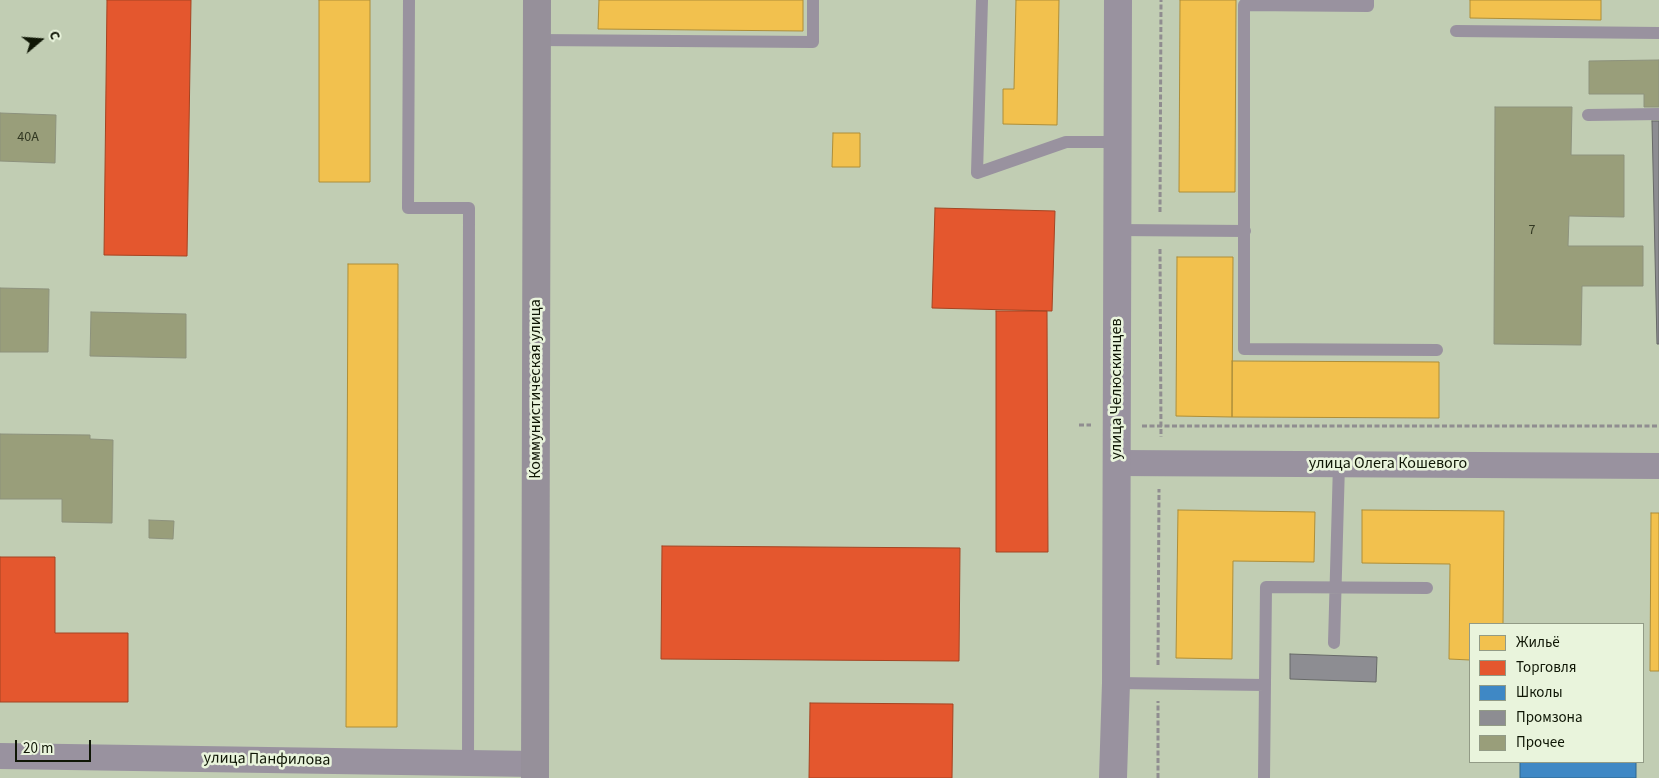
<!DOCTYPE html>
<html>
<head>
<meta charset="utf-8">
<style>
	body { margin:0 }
	#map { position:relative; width:1659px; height:778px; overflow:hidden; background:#c1cdb3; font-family:"Source Sans 3",sans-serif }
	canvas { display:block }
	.legend { position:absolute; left:1469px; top:623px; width:175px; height:140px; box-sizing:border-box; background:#e9f4dc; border:1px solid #929b86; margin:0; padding:6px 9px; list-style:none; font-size:15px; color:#0f1605 }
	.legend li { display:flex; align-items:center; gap:10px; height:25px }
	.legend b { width:25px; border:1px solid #929b86 }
	.north { position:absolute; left:15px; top:15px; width:50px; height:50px; -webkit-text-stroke:4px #e9f4dc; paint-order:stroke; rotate:72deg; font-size:14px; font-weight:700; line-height:20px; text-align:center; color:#0f1605 }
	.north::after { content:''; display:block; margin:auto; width:18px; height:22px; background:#0f1605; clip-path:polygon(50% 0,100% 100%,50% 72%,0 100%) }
	.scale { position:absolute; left:15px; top:740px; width:76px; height:22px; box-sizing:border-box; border:2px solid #0f1605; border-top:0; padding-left:6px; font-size:15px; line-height:18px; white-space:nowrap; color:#0f1605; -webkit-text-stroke:4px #e9f4dc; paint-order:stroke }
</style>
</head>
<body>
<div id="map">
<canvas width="1659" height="778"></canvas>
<ul class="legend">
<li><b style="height:14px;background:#f2c14e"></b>Жильё</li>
<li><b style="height:14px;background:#e4572e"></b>Торговля</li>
<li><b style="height:14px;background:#3f88c5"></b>Школы</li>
<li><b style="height:14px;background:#8d8d92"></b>Промзона</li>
<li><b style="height:14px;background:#999e7a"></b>Прочее</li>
</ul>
<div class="north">С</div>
<div class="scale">20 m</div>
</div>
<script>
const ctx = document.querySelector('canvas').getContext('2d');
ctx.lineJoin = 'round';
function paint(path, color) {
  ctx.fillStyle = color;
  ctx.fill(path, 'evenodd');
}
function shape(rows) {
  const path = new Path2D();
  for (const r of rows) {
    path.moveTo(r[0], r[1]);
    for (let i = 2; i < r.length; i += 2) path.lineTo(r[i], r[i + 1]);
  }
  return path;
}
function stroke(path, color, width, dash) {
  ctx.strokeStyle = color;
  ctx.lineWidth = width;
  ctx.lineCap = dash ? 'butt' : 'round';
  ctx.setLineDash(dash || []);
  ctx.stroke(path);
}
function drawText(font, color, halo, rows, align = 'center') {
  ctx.font = font + ' "Source Sans 3",sans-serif';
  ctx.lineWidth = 5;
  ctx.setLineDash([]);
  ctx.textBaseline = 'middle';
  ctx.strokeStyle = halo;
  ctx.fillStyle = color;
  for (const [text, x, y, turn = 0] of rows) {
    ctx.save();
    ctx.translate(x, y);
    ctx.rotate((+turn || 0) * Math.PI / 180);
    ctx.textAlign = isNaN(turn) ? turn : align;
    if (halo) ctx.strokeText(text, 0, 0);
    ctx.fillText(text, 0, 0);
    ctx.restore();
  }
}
const homes = shape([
	[319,0,370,0,370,182,319,182,319,0],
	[599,0,803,0,803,31,598,29,599,0],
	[1016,0,1059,0,1057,125,1003,124,1003,89,1014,89,1016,0],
	[1180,0,1236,0,1235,192,1179,192,1180,0],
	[1470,0,1601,0,1601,20,1470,18,1470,0],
	[833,133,860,133,860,167,832,167,833,133],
	[1177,257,1233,257,1232,417,1176,416,1177,257],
	[348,264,398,264,397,727,346,727,348,264],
	[1232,361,1439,362,1439,418,1232,417,1232,361],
	[1178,510,1315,512,1314,562,1233,561,1232,659,1176,658,1178,510],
	[1362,510,1504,511,1503,624,1470,624,1470,660,1449,659,1450,564,1362,563,1362,510],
	[1651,513,1659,513,1659,671,1650,671,1651,513]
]);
paint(homes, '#f2c14e');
stroke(homes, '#ae8e38', 1);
const shops = shape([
	[107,0,191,0,187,256,104,255,107,0],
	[935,208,1055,211,1052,311,932,308,935,208],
	[996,311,1047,311,1048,552,996,552,996,311],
	[662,546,960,548,959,661,661,659,662,546],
	[0,557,55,557,55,633,128,633,128,702,0,702,0,557],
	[810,703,953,704,952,778,809,778,810,703]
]);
paint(shops, '#e4572e');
stroke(shops, '#a44422', 1);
const schools = shape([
	[1520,762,1636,762,1636,778,1520,778,1520,762]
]);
paint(schools, '#3f88c5');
stroke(schools, '#31668b', 1);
const industry = shape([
	[1652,121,1659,121,1659,344,1657,344,1652,121],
	[1290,654,1377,657,1376,682,1290,679,1290,654]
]);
paint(industry, '#8d8d92');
stroke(industry, '#676968', 1);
const building = shape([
	[1659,60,1659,107,1644,107,1644,94,1589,94,1589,61,1659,60],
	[1495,107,1572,107,1571,155,1624,155,1624,217,1569,216,1568,246,1643,246,1643,286,1582,286,1581,345,1494,344,1495,107],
	[0,113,56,115,55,163,0,161,0,113],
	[0,288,49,289,48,352,0,352,0,288],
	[91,312,186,314,186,358,90,356,91,312],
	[0,434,90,435,90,439,113,440,112,523,62,522,62,499,0,499,0,434],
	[149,520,174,521,173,539,149,538,149,520]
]);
paint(building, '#999e7a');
stroke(building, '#8d927d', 1);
stroke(shape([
	[1160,212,1161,0],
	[1160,249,1161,437],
	[1079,425,1091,425],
	[1142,426,1659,426],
	[1158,665,1159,489],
	[1158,778,1158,701]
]), '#908d90', 3, [5, 2.5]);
stroke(shape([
	[409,0,408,208,469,208,468,763],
	[982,0,977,173,1066,142,1117,142],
	[1368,0,1368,6,1244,5,1244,349,1437,350],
	[1456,31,1659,33],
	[537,40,813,42,813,0],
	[1588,115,1659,114],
	[1117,230,1245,231],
	[1334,643,1339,464],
	[1116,683,1265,685],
	[1264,778,1266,587,1427,588]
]), '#99929f', 12);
stroke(shape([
	[1117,463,1659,466],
	[0,756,535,764]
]), '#99929f', 26);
stroke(shape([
	[1113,778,1116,683,1118,0]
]), '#99929f', 28);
stroke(shape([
	[535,778,537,0]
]), '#96909a', 28);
drawText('14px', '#323822', null, [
	["40А",28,138],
	["7",1532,231]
]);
drawText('16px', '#0f1605', '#e9f4dc', [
	["Коммунистическая улица",536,389,-90],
	["улица Челюскинцев",1117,389,-90],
	["улица Олега Кошевого",1388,464],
	["улица Панфилова",267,760,1]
]);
</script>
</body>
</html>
